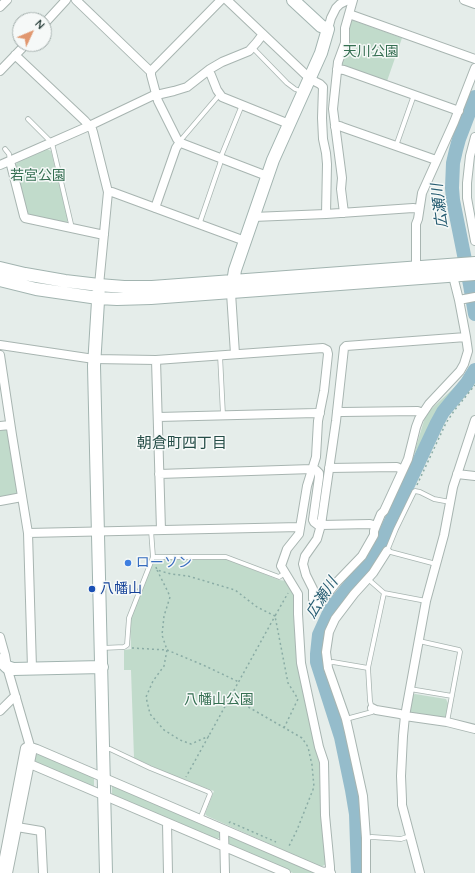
<!DOCTYPE html>
<html>
<head>
<meta charset="utf-8">
<style>
	body { margin:0 }
	#map { position:relative; width:475px; height:873px; overflow:hidden; background:#e5edea; font-family:Quicksand,sans-serif }
	canvas { display:block }
	.north { position:absolute; left:12px; top:12px; width:40px; height:40px; box-sizing:border-box; background:#f6f9f8; border:1px solid #a3aeac; border-radius:50%; rotate:46deg; font-size:11px; font-weight:700; line-height:16px; text-align:center; color:#273d39 }
	.north::after { content:''; display:block; margin:auto; width:14px; height:18px; background:#e1976f; clip-path:polygon(50% 0,100% 100%,50% 72%,0 100%) }
</style>
</head>
<body>
<div id="map">
<canvas width="475" height="873"></canvas>
<div class="north">N</div>
</div>
<script>
const ctx = document.querySelector('canvas').getContext('2d');
ctx.lineJoin = 'round';
function paint(path, color) {
  ctx.fillStyle = color;
  ctx.fill(path, 'evenodd');
}
function shape(rows) {
  const path = new Path2D();
  for (const r of rows) {
    path.moveTo(r[0], r[1]);
    for (let i = 2; i < r.length; i += 2) path.lineTo(r[i], r[i + 1]);
  }
  return path;
}
function stroke(path, color, width, dash) {
  ctx.strokeStyle = color;
  ctx.lineWidth = width;
  ctx.lineCap = dash ? 'butt' : 'round';
  ctx.setLineDash(dash || []);
  ctx.stroke(path);
}
function drawText(font, color, halo, rows, align = 'center') {
  ctx.font = font + ' Quicksand,"Noto Sans JP",sans-serif';
  ctx.lineWidth = 3;
  ctx.setLineDash([]);
  ctx.textBaseline = 'middle';
  ctx.strokeStyle = halo;
  ctx.fillStyle = color;
  for (const [text, x, y, turn = 0] of rows) {
    ctx.save();
    ctx.translate(x, y);
    ctx.rotate((+turn || 0) * Math.PI / 180);
    ctx.textAlign = isNaN(turn) ? turn : align;
    if (halo) ctx.strokeText(text, 0, 0);
    ctx.fillText(text, 0, 0);
    ctx.restore();
  }
}
paint(shape([
	[352,20,402,38,386,84,341,68,340,64,349,22],
	[47,149,51,151,68,220,67,222,31,217,27,213,15,167,17,162],
	[457,385,432,422,413,457,426,414],
	[9,427,19,495,0,498,0,428],
	[226,559,279,580,287,581,296,594,298,657,321,760,326,864,321,867,207,816,205,814,214,791,174,776,134,758,131,670,124,670,124,650,131,649,130,619,153,561,155,560],
	[415,694,446,699,448,703,446,718,410,714,409,712,411,696],
	[39,754,94,777,94,788,37,763,34,760,36,755],
	[112,785,217,830,220,832,220,837,216,840,112,795],
	[228,836,316,873,293,873,232,847,227,843,226,838]
]), '#c1dbcb');
stroke(shape([
	[475,97,459,139,456,150,453,163,452,188,453,200,470,285,475,314],
	[358,873,356,814,352,790,341,737,317,662,317,654,319,635,329,613,333,606,351,584,369,565,375,555,437,423,443,412,467,383,475,370]
]), '#95bccb', 14);
const lane = shape([
	[252,47,287,83,295,89,303,92],
	[28,119,52,143,71,224,71,228],
	[180,141,220,94],
	[396,146,414,95],
	[5,149,9,154,10,161],
	[199,225,220,164,222,154,242,105],
	[220,355,223,415],
	[153,557,226,557,279,577,285,573],
	[436,564,387,551,396,529,414,492,415,491,420,492,434,499,450,502],
	[368,579,384,593,426,601],
	[419,641,459,650,460,652,447,722],
	[102,648,124,647,127,645,129,618,153,557,151,530],
	[327,663,333,662,368,668],
	[410,689,452,696],
	[346,719,372,712,372,709,370,701,368,668,384,593],
	[105,749,110,749,150,768,209,792,210,794,200,819],
	[366,838,372,837,401,839,410,836]
]);
const street = shape([
	[76,0,151,72],
	[221,0,152,70,151,72,151,75,155,90,158,101,177,139,181,143,267,176],
	[227,0,305,74,314,81,320,84,323,87,322,118,323,139,326,153,327,164,326,214],
	[464,0,475,4],
	[0,7,7,0],
	[349,14,475,59],
	[44,24,66,0],
	[328,29,331,18,336,8,340,4,348,0],
	[15,55,85,121,92,129,93,132,108,192,99,285],
	[337,69,344,70,459,111],
	[0,71,26,44],
	[208,71,211,75,217,90,222,97,289,124],
	[335,127,340,126,342,127,436,160],
	[475,137,470,156,467,183,467,198,475,241],
	[10,161,24,216,25,218,104,235],
	[0,165,89,126,152,96,174,91,187,87,210,69,222,62,249,51,257,42,263,34],
	[108,192,112,192,245,241],
	[155,208,176,148,180,142],
	[344,213,341,189,342,178,333,109,338,62,345,43,345,28,353,0],
	[253,217,326,214,413,208,419,209],
	[416,267,416,224,418,219,422,193,454,122,475,68],
	[453,276,459,300,466,337,468,351,464,364,460,371,429,404,419,419,416,427,408,459,384,511,381,514,376,526,374,531,374,535,362,556,336,583,321,602,318,604,315,603,313,599,313,589,306,575,303,564,305,556,317,539,321,525,336,421,344,348,346,346,466,337],
	[231,293,235,354],
	[459,300,475,297],
	[0,345,94,359,156,360,323,348,327,350,328,354,324,391,318,421,316,457,307,486,299,534,287,549,281,566,298,594,298,614,301,663,319,747,324,762,325,815,330,867,330,871,331,873],
	[0,355,12,435,28,533,32,668],
	[156,360,161,530],
	[337,411,342,412,418,411,422,413],
	[158,417,316,413,320,413],
	[0,426,10,425],
	[329,468,397,467,403,470],
	[159,474,312,469,316,470,319,473,319,477,313,520,314,522,318,525,321,525,370,524,376,526],
	[457,474,475,476],
	[0,501,22,497],
	[28,533,300,527],
	[0,637,5,655,7,667,32,753,8,873],
	[372,708,376,710,400,714,405,716,447,722,475,729],
	[0,711,13,698,16,697],
	[30,764,286,873],
	[167,823,168,873],
	[17,827,41,831,41,833,43,873],
	[224,830,225,873],
	[1,873,25,748,28,746,37,749,200,819,323,872,330,871],
	[366,873,366,838,363,796,349,732,346,719,328,668,326,652,329,632,335,619,354,594,373,573,387,551],
	[420,873,402,805,402,800,401,776,403,736,405,716,426,601,444,535,453,487,475,420]
]);
const secondary = shape([
	[0,268,25,274,65,281,99,285,124,287,152,287,475,263],
	[0,280,36,289,98,298,117,299,151,298,475,274],
	[99,285,94,366,106,873],
	[232,288,235,270,273,160,321,53,328,29,321,26,293,0],
	[0,660,7,667,13,669,102,667]
]);
stroke(lane, '#a8b5b1', 5.5);
stroke(street, '#a8b5b1', 10);
stroke(secondary, '#a2b4b0', 14);
stroke(shape([
	[417,485,446,423,454,411,475,385],
	[156,567,157,570,171,574,188,576,235,590,257,607,275,616,186,777],
	[157,570,168,592,170,597,164,616,162,635,167,650,164,666,153,681,146,697,150,714,164,730,180,740,191,744,209,736],
	[132,648,167,650,203,665,239,682],
	[231,697,302,738,308,747,312,765,314,787,297,830,288,848],
	[284,728,298,699,288,683,275,616,288,593],
	[229,823,230,822,276,842]
]), '#8aaca5', 1.5, [2, 3]);
stroke(lane, '#fff', 4);
stroke(street, '#fff', 8);
stroke(secondary, '#fff', 12);
for (const [x, y, r, color] of [
	[128,563,4,"#3f7fe0"],
	[92,589,4,"#1a4fb4"]
]) {
  const dot = new Path2D();
  dot.arc(x, y, r, 0, 2 * Math.PI);
  ctx.fillStyle = color;
  ctx.fill(dot);
  stroke(dot, '#f6f9f8', 1.5);
}
drawText('14px', '#356f52', '#f6f9f8', [
	["天川公園",371,52],
	["若宮公園",38,176],
	["八幡山公園",219,700]
]);
drawText('14px', '#366cbe', '#f6f9f8', [
	["ローソン",136,563]
], 'left');
drawText('14px', '#164399', '#f6f9f8', [
	["八幡山",100,589]
], 'left');
drawText('italic 15px', '#275d72', '#f6f9f8', [
	["広瀬川",440,206,-97],
	["広瀬川",322,598,-57]
]);
drawText('15px', '#254d47', '#f6f9f8', [
	["朝倉町四丁目",182,443]
]);
</script>
</body>
</html>
